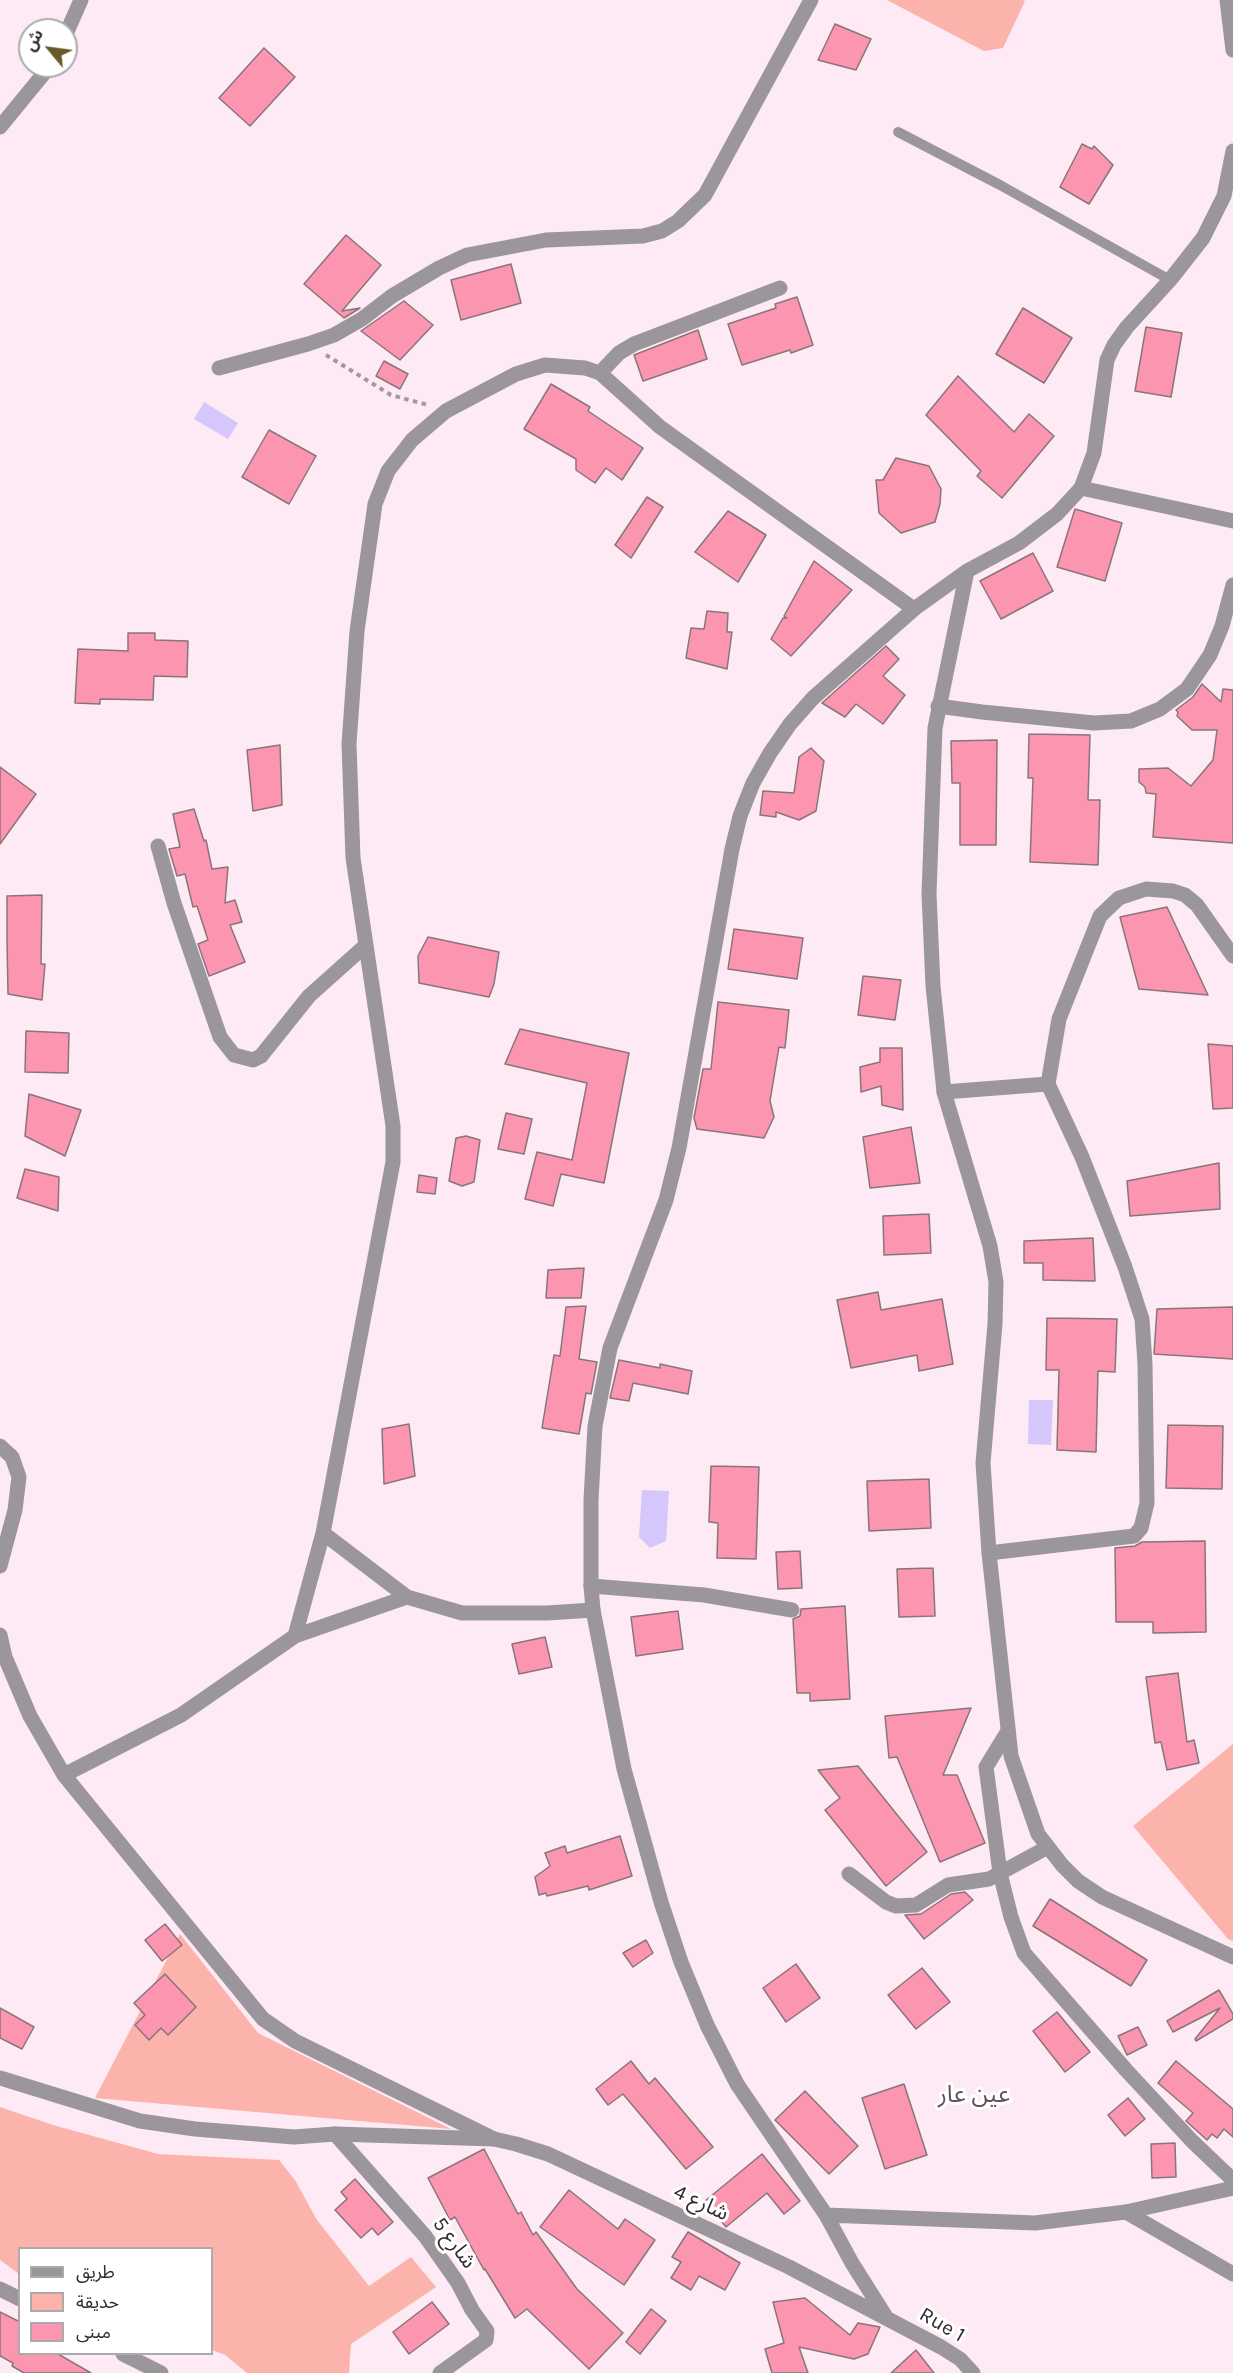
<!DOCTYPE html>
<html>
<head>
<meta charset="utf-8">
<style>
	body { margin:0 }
	#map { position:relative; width:1233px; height:2373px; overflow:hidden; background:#feeaf5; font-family:Karla,"Noto Sans Arabic",sans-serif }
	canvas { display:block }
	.legend { position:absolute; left:18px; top:2247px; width:195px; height:108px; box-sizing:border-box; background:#fff; border:2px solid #adaaab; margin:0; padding:8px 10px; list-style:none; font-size:18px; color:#312a2e }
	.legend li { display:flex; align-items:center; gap:12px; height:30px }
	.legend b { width:30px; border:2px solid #adaaab }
	.north { position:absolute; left:18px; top:18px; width:60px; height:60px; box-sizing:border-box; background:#fff; border:2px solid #adaaab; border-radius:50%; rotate:299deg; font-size:16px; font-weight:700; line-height:24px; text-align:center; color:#312a2e }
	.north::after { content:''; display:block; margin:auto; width:21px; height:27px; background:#695926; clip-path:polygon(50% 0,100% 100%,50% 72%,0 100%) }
</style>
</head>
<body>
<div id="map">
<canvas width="1233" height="2373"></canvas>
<ul class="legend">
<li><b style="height:8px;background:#9b969c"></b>طريق</li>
<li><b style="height:16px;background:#fbb3ab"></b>حديقة</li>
<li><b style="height:16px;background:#fc96b0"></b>مبنى</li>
</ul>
<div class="north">ش</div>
</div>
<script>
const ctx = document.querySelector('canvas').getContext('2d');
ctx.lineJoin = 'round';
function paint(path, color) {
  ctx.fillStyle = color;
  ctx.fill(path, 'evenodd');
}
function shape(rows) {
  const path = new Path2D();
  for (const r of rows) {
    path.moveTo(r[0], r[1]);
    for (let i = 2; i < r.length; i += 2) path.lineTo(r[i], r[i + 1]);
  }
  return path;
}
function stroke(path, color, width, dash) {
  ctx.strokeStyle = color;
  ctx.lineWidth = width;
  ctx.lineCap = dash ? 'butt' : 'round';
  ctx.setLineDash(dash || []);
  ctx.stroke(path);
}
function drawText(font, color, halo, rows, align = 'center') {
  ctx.font = font + ' Karla,"Noto Sans Arabic",sans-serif';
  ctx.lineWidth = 6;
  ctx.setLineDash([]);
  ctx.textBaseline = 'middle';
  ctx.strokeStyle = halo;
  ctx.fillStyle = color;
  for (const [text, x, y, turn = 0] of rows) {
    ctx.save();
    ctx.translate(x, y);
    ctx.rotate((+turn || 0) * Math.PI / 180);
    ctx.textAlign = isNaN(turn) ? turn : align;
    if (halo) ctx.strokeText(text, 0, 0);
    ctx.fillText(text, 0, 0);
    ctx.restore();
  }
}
paint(shape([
	[887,0,1022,0,1025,1,1003,48,984,51],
	[1233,1744,1233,1941,1228,1939,1133,1826],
	[180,1934,258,2033,451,2129,95,2098],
	[0,2107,53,2125,158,2154,279,2160,295,2180,317,2220,369,2286,411,2257,436,2287,351,2344,349,2373,247,2373,225,2355,212,2350,212,2248,20,2248,19,2274,0,2260]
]), '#fbb3ab');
paint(shape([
	[204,402,238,423,228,439,194,419],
	[1029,1400,1053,1400,1051,1445,1028,1444],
	[642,1490,669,1491,666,1541,650,1548,639,1537]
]), '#d5c6fb');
const building = shape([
	[835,24,871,39,856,70,818,60,835,24],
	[264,48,295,77,250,126,219,98,264,48],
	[1082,144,1092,149,1094,146,1113,165,1089,204,1060,187,1082,144],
	[346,235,381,265,342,311,360,308,344,318,304,284,346,235],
	[511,264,521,303,461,320,451,280,511,264],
	[797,297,813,345,791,353,790,350,742,365,728,324,776,308,775,304,797,297],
	[404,301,433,325,400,360,361,331,404,301],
	[1023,308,1072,338,1044,383,996,354,1023,308],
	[1146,327,1182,333,1171,397,1135,391,1146,327],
	[698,330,707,359,643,381,634,355,698,330],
	[384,361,408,374,400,389,376,376,384,361],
	[958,376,1014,432,1029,414,1054,436,1002,498,977,476,981,471,926,415,958,376],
	[551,384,590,407,588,411,643,448,622,480,606,468,595,483,576,470,576,459,524,429,551,384],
	[269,430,316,456,289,504,242,477,269,430],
	[896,458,929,466,941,489,940,504,935,522,901,533,879,513,876,480,883,480,896,458],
	[647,497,663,507,631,558,615,545,647,497],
	[1075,509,1122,523,1105,581,1057,567,1075,509],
	[728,511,766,535,738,582,695,552,728,511],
	[1033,553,1053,591,1001,619,980,581,1033,553],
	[814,561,852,590,791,656,771,639,783,618,787,618,784,616,814,561],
	[707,611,728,613,727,632,732,632,727,669,686,658,691,628,704,629,707,611],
	[128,633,155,633,155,640,188,641,187,677,154,676,153,700,100,699,100,704,75,703,78,649,128,651,128,633],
	[886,646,899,659,883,676,905,695,883,724,856,704,845,717,822,703,886,646],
	[1202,684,1221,702,1223,689,1233,690,1233,843,1153,837,1156,794,1146,793,1145,787,1139,782,1139,769,1168,768,1191,786,1213,760,1217,730,1192,730,1177,716,1178,712,1176,710,1193,697,1202,684],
	[1029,734,1090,735,1088,800,1100,800,1098,865,1030,862,1033,778,1028,778,1029,734],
	[997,740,996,845,960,845,960,783,952,783,951,741,997,740],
	[280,745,282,805,253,811,247,750,280,745],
	[811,748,824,761,816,811,799,820,776,812,776,817,760,815,763,791,794,793,799,757,811,748],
	[0,767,36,794,0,844,0,767],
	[194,809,204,841,206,840,212,869,228,867,225,903,235,900,242,922,230,925,245,962,209,976,198,944,208,940,197,906,193,907,185,874,177,876,169,849,180,847,173,814,194,809],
	[42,895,41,964,45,964,42,1000,8,994,7,940,7,896,42,895],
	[1167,907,1208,995,1139,989,1120,917,1167,907],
	[734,929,803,938,797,979,728,969,734,929],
	[428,937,499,952,494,984,489,997,419,983,418,956,428,937],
	[863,976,901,980,895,1020,858,1015,863,976],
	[718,1002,789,1010,785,1048,779,1047,770,1101,774,1117,764,1138,697,1129,694,1118,703,1069,711,1069,718,1002],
	[520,1029,629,1053,604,1183,561,1174,553,1206,525,1199,537,1152,572,1160,587,1083,505,1064,520,1029],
	[26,1031,69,1033,68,1073,25,1072,26,1031],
	[1208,1044,1233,1046,1233,1108,1213,1109,1208,1044],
	[880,1048,902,1048,903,1110,882,1105,881,1086,861,1092,860,1067,880,1062,880,1048],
	[29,1094,81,1110,65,1156,25,1136,29,1094],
	[506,1113,532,1119,524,1154,498,1149,506,1113],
	[911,1127,920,1183,870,1188,863,1137,911,1127],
	[466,1136,480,1140,474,1182,462,1186,449,1181,456,1138,466,1136],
	[1219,1163,1220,1209,1130,1216,1127,1181,1219,1163],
	[25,1169,59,1177,58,1211,17,1198,25,1169],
	[419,1175,437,1178,435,1194,417,1192,419,1175],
	[929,1214,931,1253,884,1255,883,1216,929,1214],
	[1093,1238,1095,1281,1043,1280,1043,1263,1024,1263,1024,1241,1093,1238],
	[584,1268,581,1298,546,1298,548,1270,584,1268],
	[878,1292,881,1310,942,1299,953,1364,919,1371,917,1355,851,1368,837,1300,878,1292],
	[586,1306,579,1359,597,1362,591,1394,586,1393,579,1434,542,1428,554,1355,560,1356,566,1307,586,1306],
	[1233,1307,1233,1359,1154,1354,1157,1309,1233,1307],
	[1047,1318,1117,1319,1115,1372,1098,1371,1096,1452,1057,1450,1059,1370,1046,1370,1047,1318],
	[619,1360,660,1368,660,1364,692,1371,688,1394,633,1383,629,1401,610,1398,619,1360],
	[409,1424,415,1476,384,1484,382,1429,409,1424],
	[1168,1425,1223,1426,1222,1489,1166,1488,1168,1425],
	[711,1466,759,1467,756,1559,717,1558,718,1523,709,1522,711,1466],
	[929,1479,931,1528,869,1531,867,1481,929,1479],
	[1205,1541,1206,1632,1153,1633,1153,1622,1116,1622,1115,1548,1135,1546,1142,1542,1205,1541],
	[800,1551,802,1588,778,1589,776,1552,800,1551],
	[933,1568,935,1616,899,1617,897,1569,933,1568],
	[845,1606,850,1699,810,1701,810,1693,797,1693,793,1619,800,1616,801,1609,845,1606],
	[678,1611,683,1649,636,1656,631,1617,678,1611],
	[545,1637,552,1667,519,1674,512,1644,545,1637],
	[1178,1673,1187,1742,1194,1740,1199,1763,1167,1770,1161,1742,1155,1743,1146,1677,1178,1673],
	[971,1708,943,1775,957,1775,985,1843,940,1862,897,1757,889,1758,885,1716,971,1708],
	[858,1766,927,1852,886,1886,825,1810,840,1798,818,1770,858,1766],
	[620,1836,632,1876,589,1890,588,1886,547,1896,546,1893,539,1895,535,1877,550,1866,545,1853,565,1846,567,1853,620,1836],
	[965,1892,973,1900,924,1939,905,1915,921,1914,951,1894,965,1892],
	[1050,1899,1147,1960,1131,1986,1033,1926,1050,1899],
	[165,1924,182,1945,162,1961,145,1940,165,1924],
	[646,1940,653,1953,633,1967,623,1953,646,1940],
	[796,1964,820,1998,786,2022,763,1988,796,1964],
	[922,1968,950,2002,916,2029,888,1995,922,1968],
	[165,1974,196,2007,168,2035,161,2028,149,2040,135,2025,145,2015,134,2003,165,1974],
	[1219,1990,1233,2014,1233,2019,1196,2041,1195,2039,1220,2008,1173,2032,1167,2021,1219,1990],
	[0,2008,34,2027,22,2049,0,2038,0,2008],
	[1057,2012,1090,2052,1065,2072,1033,2031,1057,2012],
	[1138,2027,1147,2045,1127,2055,1118,2036,1138,2027],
	[631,2061,649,2084,655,2078,713,2147,686,2169,623,2094,608,2105,596,2089,631,2061],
	[1176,2061,1233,2109,1233,2137,1224,2129,1217,2138,1212,2134,1207,2140,1186,2121,1193,2113,1158,2083,1176,2061],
	[904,2084,927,2155,885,2169,862,2098,904,2084],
	[805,2091,858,2146,829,2174,775,2120,805,2091],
	[1128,2098,1145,2119,1125,2136,1108,2115,1128,2098],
	[1175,2143,1176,2177,1152,2178,1151,2144,1175,2143],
	[484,2149,518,2214,521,2212,533,2235,536,2232,577,2289,623,2333,589,2369,527,2309,515,2318,485,2269,484,2270,455,2217,450,2220,428,2178,484,2149],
	[762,2154,800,2201,784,2214,767,2193,726,2227,705,2201,762,2154],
	[355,2179,393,2222,378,2235,372,2228,361,2238,335,2210,347,2199,341,2192,355,2179],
	[569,2190,618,2229,625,2219,655,2240,624,2285,540,2227,569,2190],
	[688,2232,740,2263,725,2290,699,2276,691,2290,671,2278,681,2262,672,2257,688,2232],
	[805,2298,850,2335,858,2323,880,2327,868,2354,854,2359,799,2347,808,2373,772,2373,765,2349,784,2343,773,2302,805,2298],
	[432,2302,449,2324,409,2354,393,2332,432,2302],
	[651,2309,666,2321,640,2354,626,2342,651,2309],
	[0,2312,20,2322,20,2354,58,2354,91,2373,24,2373,12,2366,13,2363,0,2356,0,2312],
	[916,2350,934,2373,891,2373,916,2350]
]);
paint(building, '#fc96b0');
stroke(building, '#897579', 1.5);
stroke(shape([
	[326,355,391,395,428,405]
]), '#a5979f', 4, [4.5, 4.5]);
stroke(shape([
	[898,132,1000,185,1170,280]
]), '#9b969c', 10);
stroke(shape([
	[66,34,81,0],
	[0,127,50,66],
	[219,368,308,344,334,335,362,319,392,296,439,268,467,255,546,240,643,236,662,231,678,221,705,195,811,0],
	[600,373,619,353,634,344,780,288],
	[1081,488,1233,521],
	[938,706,982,712,1094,723,1131,721,1160,709,1187,689,1210,655,1222,626,1233,585],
	[158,846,174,903,220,1037,234,1055,253,1060,261,1056,309,996,366,945],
	[944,1092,1048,1084],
	[0,1446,12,1457,19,1477,15,1510,0,1566],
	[323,1533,407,1597],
	[989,1553,1134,1536,1141,1528,1147,1503,1145,1364,1142,1319,1125,1267,1082,1157,1048,1084,1059,1019,1100,916,1119,898,1146,889,1173,891,1185,895,1197,905,1233,956],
	[591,1586,704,1595,792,1610],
	[0,1635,5,1657,30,1716,64,1775,263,2019,295,2041,494,2139],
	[295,1636,323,1533,393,1162,393,1126,353,858,349,744,357,631,375,504,388,471,412,440,446,411,516,374,545,365,585,368,600,373,660,427,914,609],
	[1008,1731,986,1767,1000,1873,1011,1917,1024,1953,1126,2070,1192,2141,1233,2180],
	[64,1775,181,1715,295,1636,407,1597,462,1613,547,1613,593,1610],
	[849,1874,886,1902,896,1906,916,1905,948,1885,989,1879,1048,1847],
	[335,2134,425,2236,458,2283,472,2310,487,2331,486,2340,440,2373],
	[1126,2212,1233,2274],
	[0,2289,20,2299],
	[123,2354,161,2373]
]), '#9b969c', 15);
stroke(shape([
	[1227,0,1233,50],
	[967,571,935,728,929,894,933,986,944,1092,990,1246,996,1282,995,1324,983,1463,989,1553,1011,1756,1038,1834,1062,1865,1078,1881,1102,1897,1233,1957],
	[0,2078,140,2121,195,2129,294,2137,335,2134,494,2139,516,2144,548,2154,789,2267,941,2347,960,2359,973,2373],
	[826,2215,1035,2223,1126,2212,1233,2188],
	[886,2317,852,2263,826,2215,737,2084,707,2025,681,1962,661,1902,624,1769,593,1610,591,1586,591,1500,595,1426,610,1348,666,1200,679,1148,732,849,740,816,753,783,770,753,790,724,813,698,914,609,967,571,1019,543,1057,514,1081,488,1094,453,1107,360,1114,345,1127,327,1170,280,1203,238,1224,196,1233,151]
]), '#9b969c', 15);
drawText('21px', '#312a2e', '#fff', [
	["شارع 4",701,2203,25],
	["شارع 5",454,2243,54],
	["Rue 1",942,2325,30]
]);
drawText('24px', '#60505a', '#fff', [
	["عين عار",974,2095]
]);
</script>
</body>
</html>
